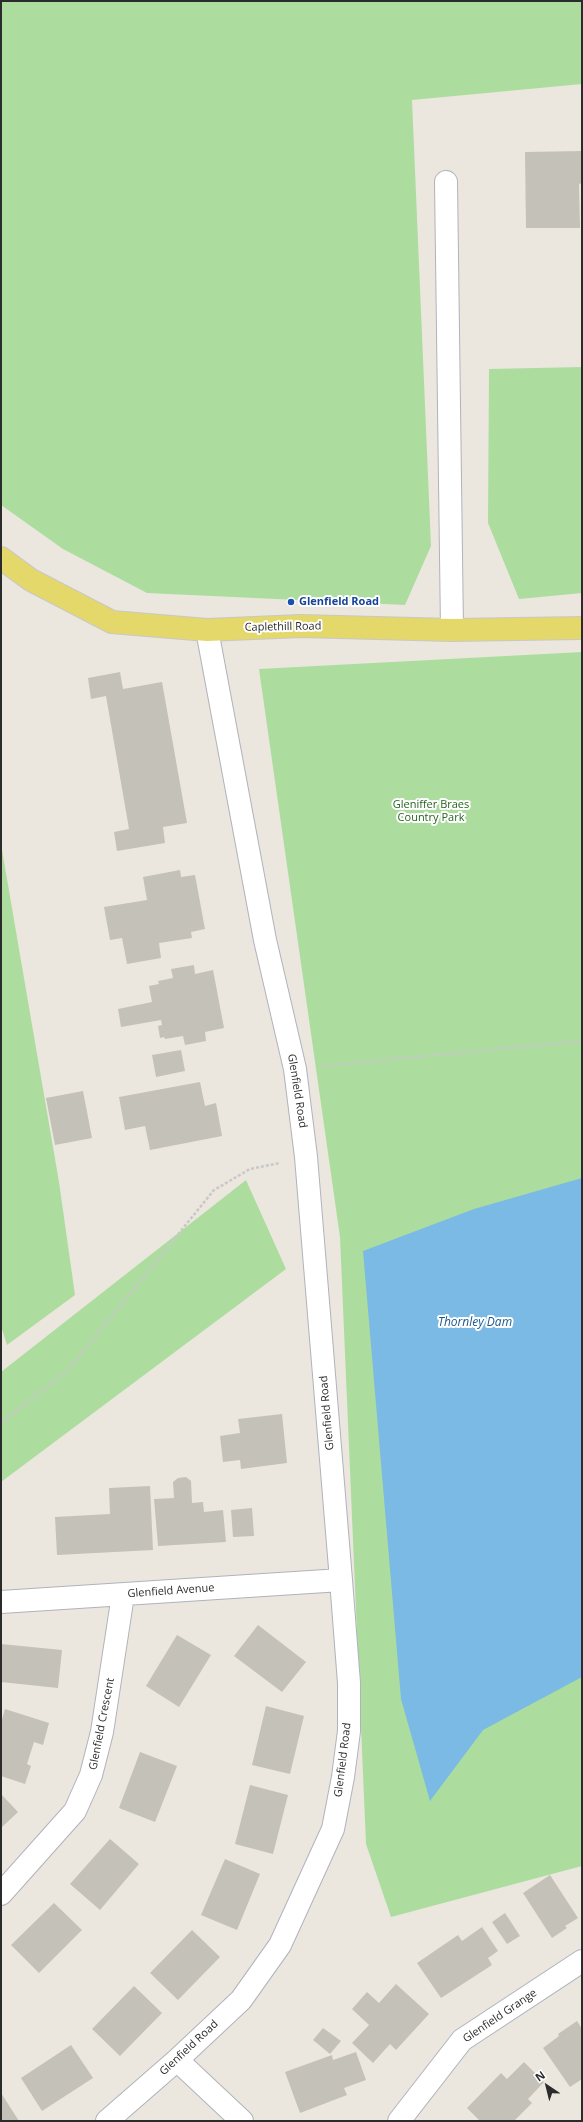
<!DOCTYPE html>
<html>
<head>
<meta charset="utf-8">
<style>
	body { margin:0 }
	#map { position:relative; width:583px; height:2122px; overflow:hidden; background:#ebe7de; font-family:"Open Sans",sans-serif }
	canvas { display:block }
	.frame { position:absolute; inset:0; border:2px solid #2b2b2b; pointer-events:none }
	.north { position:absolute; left:527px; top:2066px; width:40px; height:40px; -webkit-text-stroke:3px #fff; paint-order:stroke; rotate:325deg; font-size:11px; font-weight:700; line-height:16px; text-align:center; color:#2b2b2b }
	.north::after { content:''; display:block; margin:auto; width:14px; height:18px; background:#2b2b2b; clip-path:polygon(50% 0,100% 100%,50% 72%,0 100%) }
</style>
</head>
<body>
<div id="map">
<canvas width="583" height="2122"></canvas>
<div class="frame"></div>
<div class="north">N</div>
</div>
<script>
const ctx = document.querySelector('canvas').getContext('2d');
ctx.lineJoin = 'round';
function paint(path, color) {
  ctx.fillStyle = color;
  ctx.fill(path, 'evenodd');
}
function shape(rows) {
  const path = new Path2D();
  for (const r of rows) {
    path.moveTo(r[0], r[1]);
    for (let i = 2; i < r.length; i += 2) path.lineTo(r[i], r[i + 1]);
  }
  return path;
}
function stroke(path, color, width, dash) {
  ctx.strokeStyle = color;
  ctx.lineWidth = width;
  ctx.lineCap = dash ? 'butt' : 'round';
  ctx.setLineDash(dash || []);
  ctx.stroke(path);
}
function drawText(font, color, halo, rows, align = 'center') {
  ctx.font = font + ' "Open Sans",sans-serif';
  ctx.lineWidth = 4;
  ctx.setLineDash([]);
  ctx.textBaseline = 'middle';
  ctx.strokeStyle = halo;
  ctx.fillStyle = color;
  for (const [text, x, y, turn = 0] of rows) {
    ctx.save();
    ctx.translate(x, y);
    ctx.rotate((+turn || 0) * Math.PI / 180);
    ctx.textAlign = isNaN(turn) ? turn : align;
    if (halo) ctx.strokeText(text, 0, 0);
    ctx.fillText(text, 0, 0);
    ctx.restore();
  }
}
paint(shape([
	[1,1,582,1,582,84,412,100,431,546,405,605,147,593,63,549,1,505],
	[582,367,582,593,519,599,488,523,489,369],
	[582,652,582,1866,391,1917,366,1844,340,1237,259,669],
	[1,844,59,1182,75,1295,7,1345,1,1326],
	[246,1180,286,1269,1,1482,1,1372]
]), '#acdd9f');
paint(shape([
	[582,1178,582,1677,483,1730,430,1801,401,1699,363,1251,474,1209]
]), '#7abae4');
paint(shape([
	[582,151,582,183,579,184,580,228,526,228,525,152],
	[120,672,123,689,162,682,187,823,163,827,165,843,117,851,114,832,129,829,106,696,91,699,88,678],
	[180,870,181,877,195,875,205,929,191,932,192,938,159,943,161,958,127,964,122,938,110,940,104,907,147,900,143,877],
	[194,965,195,974,213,970,224,1028,205,1032,206,1041,185,1045,183,1036,165,1039,164,1037,160,1038,158,1026,162,1025,161,1020,121,1027,118,1009,152,1002,149,986,159,984,158,981,173,978,171,969],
	[181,1050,185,1071,156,1077,152,1055],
	[200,1082,205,1106,216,1103,222,1136,150,1150,145,1126,125,1130,119,1097],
	[83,1091,92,1138,55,1145,46,1098],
	[282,1414,287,1463,241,1469,240,1460,223,1462,220,1436,240,1433,238,1419],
	[186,1477,191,1481,192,1503,203,1502,204,1512,223,1510,226,1542,158,1546,154,1499,174,1498,173,1482,178,1478],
	[150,1486,153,1550,57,1555,55,1517,110,1514,109,1488],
	[252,1508,254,1536,233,1537,231,1510],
	[258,1625,306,1662,282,1692,234,1656],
	[177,1635,211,1655,179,1707,146,1686],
	[1,1644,62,1650,58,1688,1,1682],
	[266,1706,304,1716,290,1774,252,1765],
	[5,1709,49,1723,43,1745,34,1742,27,1764,31,1766,25,1784,1,1776,1,1723],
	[140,1752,177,1766,155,1822,119,1808],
	[250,1785,288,1795,273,1854,235,1844],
	[1,1794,18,1812,1,1828],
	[110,1839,139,1864,100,1910,70,1884],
	[225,1859,260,1874,237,1930,201,1915],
	[550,1875,578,1918,565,1926,567,1928,552,1938,523,1893],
	[54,1903,82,1930,39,1973,11,1945],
	[505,1913,520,1936,507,1944,492,1922],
	[482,1927,498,1951,488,1958,492,1965,441,1998,417,1963,458,1935,462,1941],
	[192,1930,220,1957,178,2000,150,1973],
	[396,1984,429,2014,396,2050,390,2044,373,2063,352,2043,369,2025,352,2009,367,1992,379,2003],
	[134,1986,162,2013,120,2056,92,2029],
	[577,2021,582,2029,582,2079,570,2087,543,2048,559,2036,558,2034],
	[323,2028,341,2041,330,2054,313,2040],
	[71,2045,93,2078,42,2111,21,2078],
	[356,2052,366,2080,344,2088,347,2095,300,2113,285,2072,332,2055,333,2060],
	[524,2062,544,2082,528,2099,532,2103,514,2121,480,2121,467,2108,501,2073,507,2079],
	[1,2093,19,2121,1,2121]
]), '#c4c1b9');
const minor = shape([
	[446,182,452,630],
	[1,1602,341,1580],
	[1,1894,75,1811,91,1775,102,1732,123,1595],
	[177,2060,242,2121],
	[107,2121,177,2060,241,2000,280,1945,333,1829,343,1777,349,1731,349,1683,341,1580,306,1157,295,1069,265,940,207,630],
	[399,2121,462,2040,582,1961]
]);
const major = shape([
	[1,558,31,580,112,622,207,630,301,626,452,630,582,628]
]);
stroke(minor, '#b1b2bd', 24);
stroke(major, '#c8c8c8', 24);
stroke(shape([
	[322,1066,582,1041],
	[1,1423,68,1370,214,1190,250,1169,280,1163]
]), '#c8c8c8', 2.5, [3, 2]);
stroke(minor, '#fff', 22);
stroke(major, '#e4d86a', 22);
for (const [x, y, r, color] of [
	[291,602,4,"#1a4fb4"]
]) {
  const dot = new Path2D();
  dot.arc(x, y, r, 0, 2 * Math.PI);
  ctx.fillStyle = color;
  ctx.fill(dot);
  stroke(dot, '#fff', 1.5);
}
drawText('bold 11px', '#164399', '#fff', [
	["Glenfield Road",299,602]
], 'left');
drawText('11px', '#2b2b2b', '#fff', [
	["Caplethill Road",283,627,-1],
	["Glenfield Road",297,1091,81],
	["Glenfield Road",327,1413,-95],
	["Glenfield Avenue",171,1591,-4],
	["Glenfield Crescent",102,1724,-79],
	["Glenfield Road",343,1760,-83],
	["Glenfield Grange",500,2016,-34],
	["Glenfield Road",189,2048,-43]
]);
drawText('11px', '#266221', '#fff', [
	["Gleniffer Braes",431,805],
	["Country Park",431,818]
]);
drawText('italic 12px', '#195890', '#fff', [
	["Thornley Dam",475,1323]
]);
</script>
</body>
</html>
